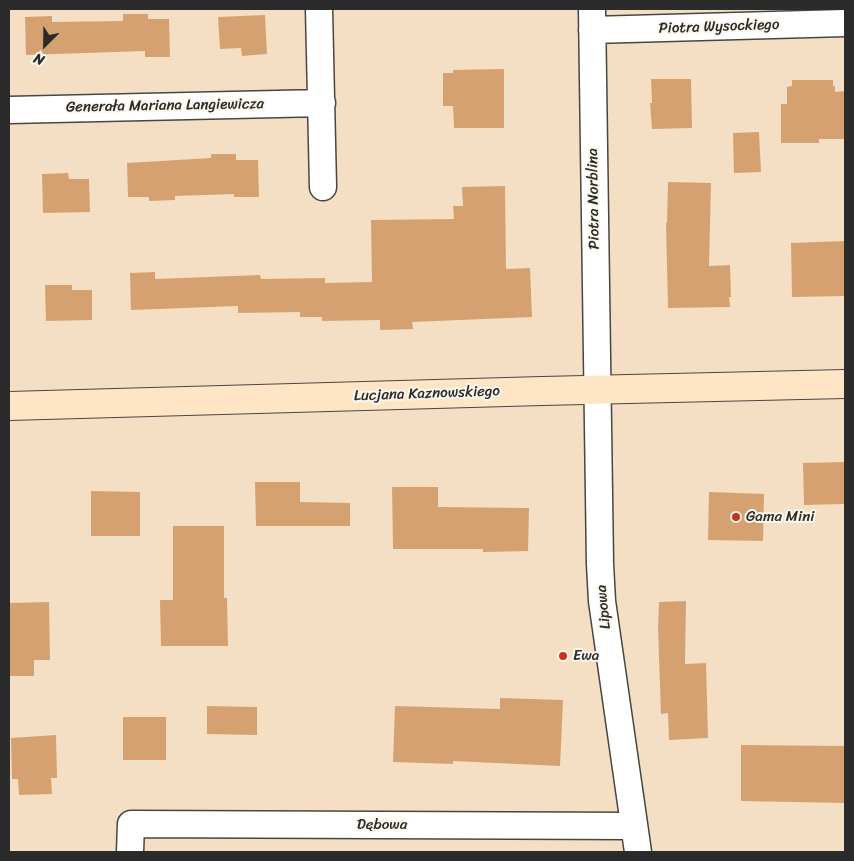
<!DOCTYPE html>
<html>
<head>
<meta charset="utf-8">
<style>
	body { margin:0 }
	#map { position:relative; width:854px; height:861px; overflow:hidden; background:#f5dfc4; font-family:Sriracha,sans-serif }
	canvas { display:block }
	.frame { position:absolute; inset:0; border:10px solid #2b2b2b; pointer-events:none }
	.north { position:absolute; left:20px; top:20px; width:50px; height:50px; -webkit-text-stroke:4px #fbf7ec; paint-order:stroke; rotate:203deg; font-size:14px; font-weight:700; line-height:20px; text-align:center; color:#2b2b2b }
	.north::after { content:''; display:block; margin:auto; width:18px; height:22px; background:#2b2b2b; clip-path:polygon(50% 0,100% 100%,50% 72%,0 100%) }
</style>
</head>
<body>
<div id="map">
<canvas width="854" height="861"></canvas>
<div class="frame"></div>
<div class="north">N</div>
</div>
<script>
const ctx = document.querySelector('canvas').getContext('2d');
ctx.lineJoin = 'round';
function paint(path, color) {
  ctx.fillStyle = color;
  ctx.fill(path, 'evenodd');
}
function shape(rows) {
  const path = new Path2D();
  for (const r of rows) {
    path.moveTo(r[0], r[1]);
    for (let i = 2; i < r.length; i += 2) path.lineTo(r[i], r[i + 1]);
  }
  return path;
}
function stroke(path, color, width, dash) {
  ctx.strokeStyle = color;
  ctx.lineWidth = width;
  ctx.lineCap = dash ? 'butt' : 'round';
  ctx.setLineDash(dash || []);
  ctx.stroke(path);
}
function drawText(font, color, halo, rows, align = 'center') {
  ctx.font = font + ' Sriracha,sans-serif';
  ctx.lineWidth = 4;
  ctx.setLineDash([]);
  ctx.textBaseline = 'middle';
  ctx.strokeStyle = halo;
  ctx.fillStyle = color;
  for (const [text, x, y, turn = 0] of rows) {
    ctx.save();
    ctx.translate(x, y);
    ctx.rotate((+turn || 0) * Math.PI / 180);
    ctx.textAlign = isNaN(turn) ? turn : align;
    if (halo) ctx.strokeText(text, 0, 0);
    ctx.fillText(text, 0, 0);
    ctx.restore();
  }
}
paint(shape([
	[123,14,148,14,148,19,169,19,170,57,145,57,145,51,26,55,25,17,52,16,52,22,123,21],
	[265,15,267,54,242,56,241,48,220,49,218,17],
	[504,69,504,128,454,128,453,106,443,106,443,73,453,73,453,70],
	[651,79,691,79,692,128,652,129,650,103,652,103],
	[792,80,833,80,833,86,835,86,835,92,845,91,845,139,819,139,819,143,781,143,781,104,787,104,787,87,792,86],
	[759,132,761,172,734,173,733,133],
	[211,154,236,154,236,160,258,160,259,197,234,197,234,194,175,196,175,200,149,201,149,197,128,197,127,163,211,158],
	[68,173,69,179,89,179,90,212,43,213,42,174],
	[668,182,711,183,709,266,730,265,731,297,729,297,730,307,668,308,666,223,667,223],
	[505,186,506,269,530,268,532,317,412,322,413,329,380,330,380,320,322,321,322,317,300,317,300,312,238,313,238,306,131,310,130,273,155,272,155,279,260,275,261,279,325,278,325,283,372,282,371,220,454,219,453,206,463,206,462,187],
	[845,241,845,296,792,297,791,243],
	[45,285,72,285,72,290,92,290,92,320,46,321],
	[845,462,845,504,804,505,803,463],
	[255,482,300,482,300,502,350,503,350,526,256,526],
	[392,487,438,487,438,507,529,508,528,551,487,552,483,552,483,549,393,549],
	[91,491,140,492,140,536,91,536],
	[709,492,764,494,763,541,708,540],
	[173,526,224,526,224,598,227,598,228,646,161,646,160,600,173,600],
	[686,601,685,664,706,663,708,738,669,740,668,713,661,714,658,628,659,602],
	[49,602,50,660,34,660,34,676,9,676,9,603],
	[500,698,563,700,560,766,453,761,453,764,393,762,395,706,500,709],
	[207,706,257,707,257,735,207,734],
	[123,717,166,717,166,760,123,760],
	[56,735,57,778,51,778,52,794,19,795,18,779,12,779,11,738],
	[741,745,845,746,845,803,741,801]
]), '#d6a171');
const street = shape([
	[319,9,323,187],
	[592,9,600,564,602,601,638,852],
	[592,30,845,23],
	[9,110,322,103],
	[130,852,131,824,634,826]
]);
const secondary = shape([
	[9,406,542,391,845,384]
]);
stroke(street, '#494642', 29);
stroke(secondary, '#494642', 30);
stroke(street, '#fff', 26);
stroke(secondary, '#fee5c5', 28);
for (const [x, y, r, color] of [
	[736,517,5,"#c8321e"],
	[563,656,5,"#c8321e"]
]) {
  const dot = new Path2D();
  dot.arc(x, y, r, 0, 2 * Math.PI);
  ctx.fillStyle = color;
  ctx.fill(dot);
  stroke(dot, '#fbf7ec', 2);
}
drawText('15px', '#2b2b2b', '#fbf7ec', [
	["Piotra Wysockiego",719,27,-2],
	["Generała Mariana Langiewicza",165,106,-1],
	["Piotra Norblina",594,199,-91],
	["Lucjana Kaznowskiego",427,394,-2],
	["Lipowa",604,607,-96],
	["Dębowa",382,825]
]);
drawText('15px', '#2b2b2b', '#fbf7ec', [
	["Gama Mini",746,517],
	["Ewa",573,656]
], 'left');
</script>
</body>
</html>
